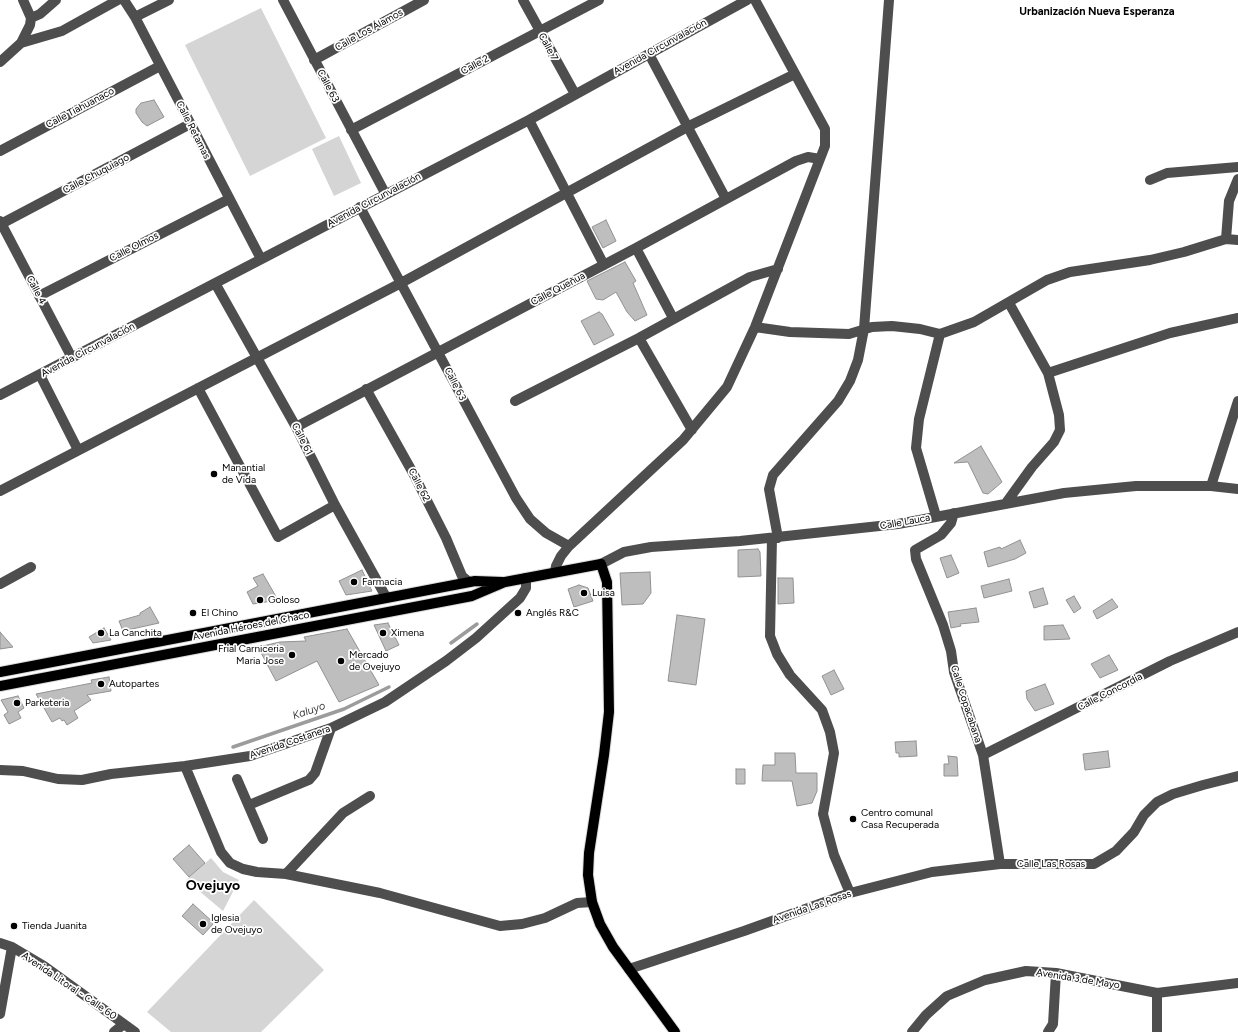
<!DOCTYPE html>
<html>
<head>
<meta charset="utf-8">
<style>
	body { margin:0 }
	canvas { display:block; background:#fff }
</style>
</head>
<body>
<canvas width="1238" height="1032"></canvas>
<script>
const ctx = document.querySelector('canvas').getContext('2d');
ctx.lineJoin = 'round';
function paint(path, color) {
  ctx.fillStyle = color;
  ctx.fill(path, 'evenodd');
}
function shape(rows) {
  const path = new Path2D();
  for (const r of rows) {
    path.moveTo(r[0], r[1]);
    for (let i = 2; i < r.length; i += 2) path.lineTo(r[i], r[i + 1]);
  }
  return path;
}
function stroke(path, color, width, dash) {
  ctx.strokeStyle = color;
  ctx.lineWidth = width;
  ctx.lineCap = dash ? 'butt' : 'round';
  ctx.setLineDash(dash || []);
  ctx.stroke(path);
}
function drawText(font, color, halo, rows, align = 'center') {
  ctx.font = font + ' Figtree,sans-serif';
  ctx.lineWidth = 3.5;
  ctx.setLineDash([]);
  ctx.textBaseline = 'middle';
  ctx.strokeStyle = halo;
  ctx.fillStyle = color;
  for (const [text, x, y, turn = 0] of rows) {
    ctx.save();
    ctx.translate(x, y);
    ctx.rotate((+turn || 0) * Math.PI / 180);
    ctx.textAlign = isNaN(turn) ? turn : align;
    if (halo) ctx.strokeText(text, 0, 0);
    ctx.fillText(text, 0, 0);
    ctx.restore();
  }
}
paint(shape([
	[261,8,326,138,250,176,185,45],
	[339,136,361,183,334,196,312,149],
	[211,858,223,872,239,880,223,911,186,880],
	[254,900,324,970,261,1032,171,1032,147,1012]
]), '#d5d5d5');
stroke(shape([
	[451,643,477,624],
	[233,747,344,709,389,687]
]), '#9c9c9c', 3.5);
const building = shape([
	[154,100,164,117,147,126,142,122,136,113,136,109,141,103,154,100],
	[606,220,616,241,603,248,592,227,606,220],
	[625,262,636,281,633,283,647,315,635,321,627,312,616,292,603,300,596,299,587,281,625,262],
	[599,312,602,314,614,335,594,345,581,321,599,312],
	[981,446,1002,482,988,494,983,493,968,462,954,463,981,446],
	[1020,540,1026,553,1015,559,988,567,984,552,1000,547,1001,549,1020,540],
	[758,549,760,552,761,576,738,577,738,550,758,549],
	[951,555,959,573,947,578,940,558,951,555],
	[362,570,372,591,346,595,339,581,362,570],
	[650,572,651,593,643,604,622,605,620,573,650,572],
	[263,574,278,600,253,604,247,592,258,586,253,578,263,574],
	[778,578,793,578,794,603,778,604,778,578],
	[1009,579,1012,591,984,598,981,586,1009,579],
	[579,585,588,588,593,601,574,607,568,589,579,585],
	[1043,588,1048,604,1034,608,1029,592,1043,588],
	[1074,596,1081,608,1074,613,1066,600,1074,596],
	[1112,599,1118,607,1097,619,1093,611,1112,599],
	[150,607,159,623,123,631,119,621,140,615,140,613,150,607],
	[976,608,979,622,960,624,961,626,951,628,948,612,976,608],
	[677,615,705,619,696,685,668,681,677,615],
	[388,623,399,645,386,651,374,625,388,623],
	[1063,625,1070,639,1044,640,1044,626,1063,625],
	[104,628,111,640,93,643,89,637,104,628],
	[347,629,379,685,339,702,317,661,276,681,258,647,280,642,306,641,304,637,347,629],
	[0,632,13,647,0,649,0,632],
	[1109,655,1118,670,1100,678,1091,664,1109,655],
	[834,670,844,689,831,695,822,676,834,670],
	[109,677,111,691,87,695,91,700,74,711,78,718,67,725,64,720,62,721,60,718,52,722,36,694,92,683,91,680,109,677],
	[1045,684,1054,704,1035,711,1027,699,1026,691,1045,684],
	[18,696,24,708,18,712,21,718,9,724,4,715,8,712,1,700,18,696],
	[916,741,917,756,899,757,899,753,896,753,895,742,916,741],
	[1108,751,1110,767,1085,770,1083,754,1108,751],
	[775,753,795,753,796,773,817,773,817,791,812,803,797,806,792,781,762,781,763,765,775,765,775,753],
	[948,756,957,757,958,776,944,776,944,764,949,764,948,756],
	[736,769,745,769,745,784,736,784,736,769],
	[189,845,205,863,189,877,173,859,189,845],
	[193,904,214,923,203,935,182,916,193,904]
]);
paint(building, '#bebebe');
stroke(building, '#929292', 1);
const major = shape([
	[0,672,475,581,503,582],
	[0,686,472,596,505,582,601,564,607,582,609,712,604,755,589,853,588,875,592,902,600,924,613,947,675,1032]
]);
stroke(major, '#dbdbdb', 12);
stroke(shape([
	[124,0,135,17,261,259],
	[283,0,385,193],
	[523,0,575,94],
	[135,17,169,0],
	[31,18,40,14,56,0],
	[21,43,62,31,118,0],
	[649,54,726,199],
	[314,60,424,0],
	[0,62,21,43,30,25,31,18,23,0],
	[529,120,604,265],
	[351,130,599,0],
	[0,151,160,66],
	[1150,180,1167,173,1238,167],
	[360,207,516,498,530,519,546,533,569,546],
	[0,221,72,358],
	[1,224,190,124],
	[1226,239,1229,201,1238,179],
	[636,248,673,318],
	[215,283,296,427,335,505,386,597],
	[39,296,229,199],
	[755,327,790,332,849,334,872,327,892,326,920,329,940,334,974,322,1047,280,1070,272,1150,260,1184,252,1226,239,1238,240],
	[639,338,692,430],
	[1048,373,1170,333,1238,318],
	[40,375,78,450],
	[198,388,278,537,335,505],
	[366,389,413,473,446,538,462,576,469,582],
	[0,395,529,120,747,0],
	[515,401,639,338,750,277,778,269],
	[296,427,636,248,796,161,808,157,820,159],
	[1211,486,1238,401],
	[0,491,401,283,689,126,795,74],
	[1006,503,1032,467,1054,442,1060,430,1059,415,1048,373,1009,303],
	[954,513,951,523,941,535,915,550,916,559,943,625,951,651,954,672,983,755,1000,864],
	[936,516,916,448,919,419,940,334],
	[772,538,770,636,777,654,790,675,822,710,830,732,834,753,823,814,834,855,850,893],
	[778,538,769,489,773,475,838,401,850,381,858,360,864,329,889,0],
	[601,564,624,552,651,547,740,541,898,524,1064,493,1136,486,1211,486,1238,489],
	[555,572,556,566,561,556,569,546,683,440,727,387,755,327,825,146,825,129,755,0],
	[0,584,31,567],
	[983,755,1170,661,1238,632],
	[185,766,221,852,230,863,243,869,257,872,286,874,380,893,500,926,522,924,545,918,577,903,592,902],
	[0,770,23,771,58,779,82,780,111,774,185,766,250,756,331,728,385,702,446,661,476,638,520,598,526,588,526,578],
	[237,779,263,839],
	[249,805,309,780,315,773,331,728],
	[286,874,343,813,370,796],
	[0,943,12,947,44,966,135,1032],
	[629,969,744,931,850,893,932,872,1000,864,1094,864,1116,851,1134,832,1144,815,1157,802,1173,794,1203,785,1238,776],
	[0,1014,12,947],
	[114,1032,124,1024],
	[912,1032,926,1015,947,996,985,980,1026,971,1056,973,1157,993,1238,983],
	[1048,1032,1053,1024,1056,973],
	[1157,1032,1157,993]
]), '#4e4e4e', 10);
stroke(major, '#000', 10);
for (const [x, y, r, color] of [
	[214,474,4,"#000"],
	[354,582,4,"#000"],
	[584,593,4,"#000"],
	[260,600,4,"#000"],
	[193,613,4,"#000"],
	[518,613,4,"#000"],
	[101,633,4,"#000"],
	[383,633,4,"#000"],
	[292,655,4,"#000"],
	[341,661,4,"#000"],
	[101,684,4,"#000"],
	[17,703,4,"#000"],
	[853,819,4,"#000"],
	[203,924,4,"#000"],
	[14,926,4,"#000"]
]) {
  const dot = new Path2D();
  dot.arc(x, y, r, 0, 2 * Math.PI);
  ctx.fillStyle = color;
  ctx.fill(dot);
  stroke(dot, '#fff', 1.5);
}
drawText('10px', '#000', '#fff', [
	["Calle Los Álamos",369,30,-29],
	["Calle 7",548,47,61],
	["Avenida Circunvalación",660,47,-29],
	["Calle 2",475,65,-28],
	["Calle 63",328,86,62],
	["Calle Tiahuanaco",80,108,-28],
	["Calle Retamas",193,130,63],
	["Calle Chuquiago",96,174,-28],
	["Avenida Circunvalación",374,200,-28],
	["Calle Olmos",134,247,-27],
	["Calle Queñua",558,289,-28],
	["Calle 4",36,290,62],
	["Avenida Circunvalación",88,350,-28],
	["Calle 63",455,384,63],
	["Calle 61",302,439,63],
	["Calle 62",419,485,63],
	["Calle Lauca",905,522,-10],
	["Avenida Héroes del Chaco",251,626,-11],
	["Calle Concordia",1110,692,-27],
	["Calle Copacabana",966,704,72],
	["Avenida Costanera",290,742,-19],
	["Calle Las Rosas",1051,864],
	["Avenida Las Rosas",812,907,-19],
	["Avenida 3 de Mayo",1078,979,9],
	["Avenida Litoral - Calle 60",69,986,34]
]);
drawText('10px', '#000', '#fff', [
	["Manantial",222,468],
	["de Vida",222,480],
	["Farmacia",362,582],
	["Luisa",592,593],
	["Goloso",268,600],
	["El Chino",201,613],
	["Anglés R&C",526,613],
	["La Canchita",109,633],
	["Ximena",391,633],
	["Frial Carniceria",284,649,"right"],
	["Maria Jose",284,661,"right"],
	["Mercado",349,655],
	["de Ovejuyo",349,667],
	["Autopartes",109,684],
	["Parketeria",25,703],
	["Centro comunal",861,813],
	["Casa Recuperada",861,825],
	["Iglesia",211,918],
	["de Ovejuyo",211,930],
	["Tienda Juanita",22,926]
], 'left');
drawText('bold 11px', '#000', '#fff', [
	["Urbanización Nueva Esperanza",1097,12]
]);
drawText('italic 11px', '#3d3d3d', '#fff', [
	["Kaluyo",309,711,-19]
]);
drawText('bold 14px', '#000', '#fff', [
	["Ovejuyo",213,886]
]);
</script>
</body>
</html>
